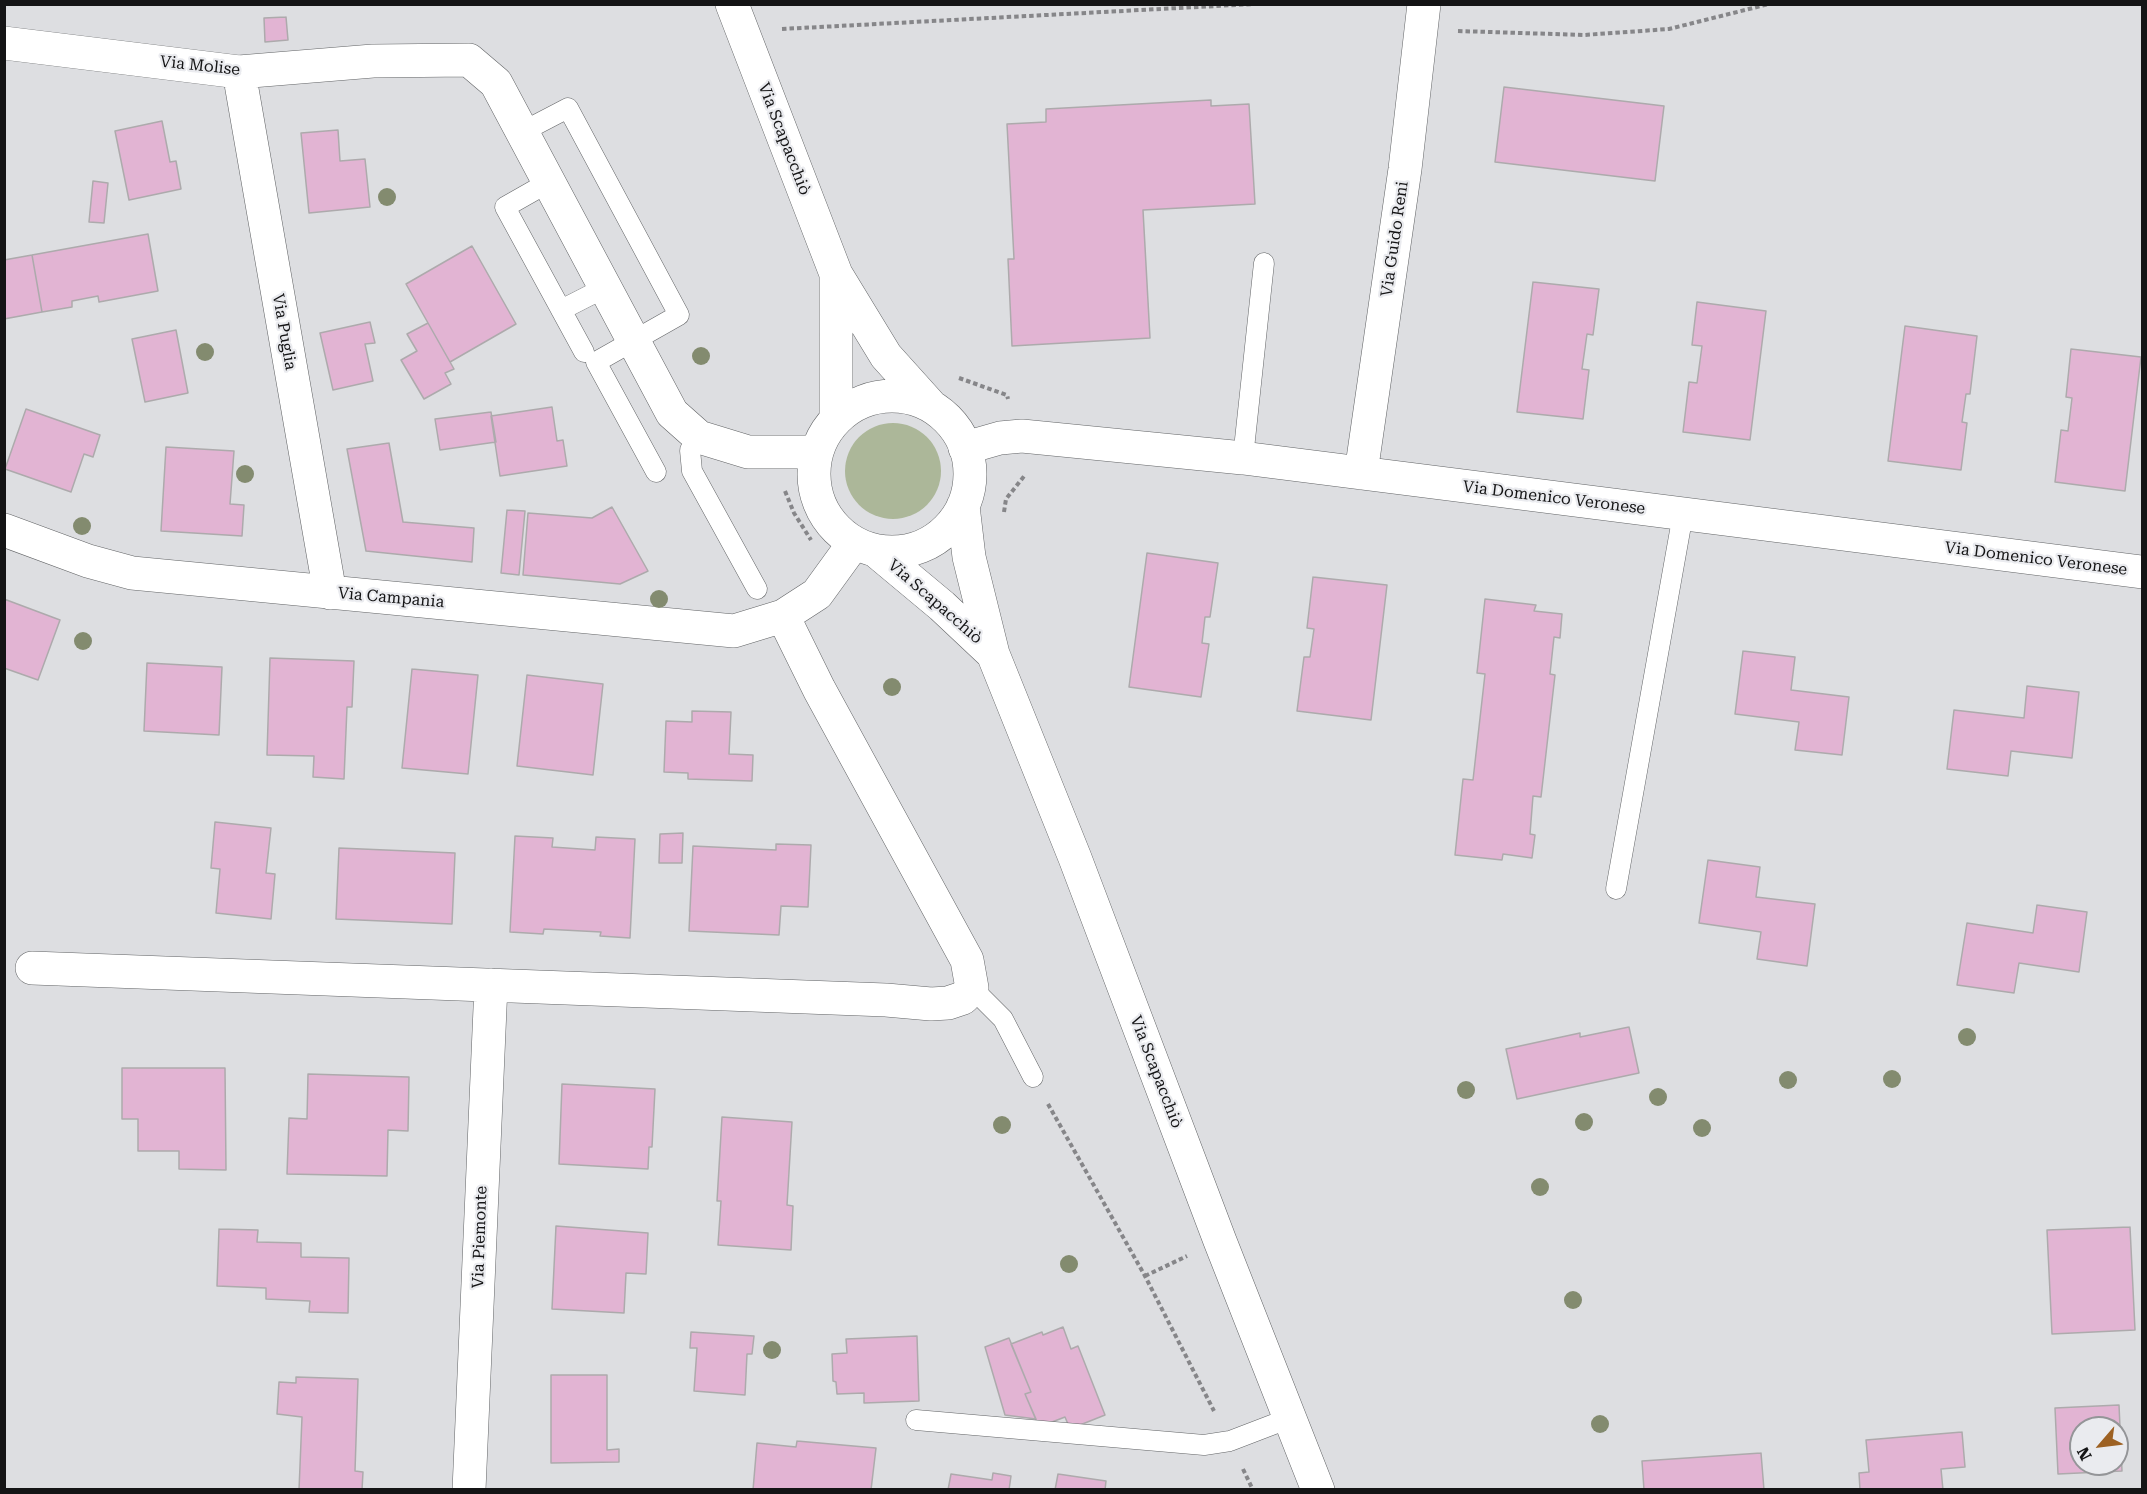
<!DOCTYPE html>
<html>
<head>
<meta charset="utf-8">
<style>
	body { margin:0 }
	#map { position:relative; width:2147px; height:1494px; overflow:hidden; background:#dddee1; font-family:"Roboto Serif",serif }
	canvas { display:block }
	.frame { position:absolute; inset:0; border:6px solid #141415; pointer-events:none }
	.north { position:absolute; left:2069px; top:1416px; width:60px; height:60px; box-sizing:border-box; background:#eaebef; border:2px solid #949598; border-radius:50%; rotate:242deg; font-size:16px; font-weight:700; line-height:24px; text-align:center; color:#141415 }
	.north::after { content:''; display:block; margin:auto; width:21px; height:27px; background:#9d6123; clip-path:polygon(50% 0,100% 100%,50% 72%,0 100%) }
</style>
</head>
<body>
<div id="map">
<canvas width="2147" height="1494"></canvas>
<div class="frame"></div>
<div class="north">N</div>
</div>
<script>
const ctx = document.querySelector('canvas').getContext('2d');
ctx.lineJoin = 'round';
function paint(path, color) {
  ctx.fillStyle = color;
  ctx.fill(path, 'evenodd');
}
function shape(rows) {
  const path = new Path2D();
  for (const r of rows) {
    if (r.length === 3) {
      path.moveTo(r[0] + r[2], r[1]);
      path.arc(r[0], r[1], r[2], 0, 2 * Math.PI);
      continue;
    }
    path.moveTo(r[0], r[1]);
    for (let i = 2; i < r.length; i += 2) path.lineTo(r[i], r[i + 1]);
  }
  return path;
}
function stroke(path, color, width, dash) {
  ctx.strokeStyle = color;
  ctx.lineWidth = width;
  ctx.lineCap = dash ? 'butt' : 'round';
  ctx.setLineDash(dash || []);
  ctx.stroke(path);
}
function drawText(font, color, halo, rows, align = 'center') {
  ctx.font = font + ' "Roboto Serif",serif';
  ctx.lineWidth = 4.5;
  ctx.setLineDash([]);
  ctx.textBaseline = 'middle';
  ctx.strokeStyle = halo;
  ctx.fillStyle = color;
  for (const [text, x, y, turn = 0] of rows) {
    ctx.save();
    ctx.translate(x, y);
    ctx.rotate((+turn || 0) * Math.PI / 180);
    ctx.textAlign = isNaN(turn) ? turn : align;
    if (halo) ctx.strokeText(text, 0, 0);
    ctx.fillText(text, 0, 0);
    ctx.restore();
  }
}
paint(shape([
	[893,471,48]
]), '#acb799');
const building = shape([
	[286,17,288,40,265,42,264,18,286,17],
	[1504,87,1664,106,1655,181,1495,162,1504,87],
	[1211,100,1211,106,1249,104,1255,204,1143,210,1150,338,1012,346,1008,259,1014,259,1007,124,1046,122,1046,109,1211,100],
	[162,121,170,162,176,161,181,189,129,200,115,131,162,121],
	[338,130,340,161,365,159,370,207,309,213,301,133,338,130],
	[93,181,108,183,104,223,89,222,93,181],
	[148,234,158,291,99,302,98,296,72,301,72,307,42,312,32,255,148,234],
	[472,246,516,324,450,362,406,284,472,246],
	[32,255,42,312,4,319,4,260,32,255],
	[1533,282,1599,289,1593,335,1587,334,1582,369,1589,370,1583,419,1517,412,1533,282],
	[1697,302,1766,311,1750,440,1683,432,1689,382,1697,383,1702,346,1692,345,1697,302],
	[370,322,375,343,365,344,373,381,333,390,320,333,370,322],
	[428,323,454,369,445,373,451,384,424,399,401,360,417,351,407,334,428,323],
	[1905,326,1977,336,1970,394,1966,394,1962,422,1967,423,1961,470,1888,461,1905,326],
	[176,330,188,393,145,402,132,339,176,330],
	[2071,349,2141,357,2125,491,2055,482,2061,430,2068,431,2072,398,2066,397,2071,349],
	[552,407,557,441,563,440,567,466,500,476,491,416,552,407],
	[26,409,100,435,93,457,84,454,71,492,5,469,26,409],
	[491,412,496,442,440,450,435,419,491,412],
	[389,443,403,522,474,528,472,562,366,551,347,449,389,443],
	[166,447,234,451,230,504,244,505,242,536,161,531,166,447],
	[612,507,648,571,646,572,620,584,523,575,528,513,592,518,612,507],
	[507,510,525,511,519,575,501,573,507,510],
	[1147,553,1218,563,1210,617,1205,617,1202,643,1209,644,1201,697,1129,687,1147,553],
	[1313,577,1387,585,1371,720,1297,711,1304,657,1310,657,1314,629,1307,628,1313,577],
	[4,599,60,620,38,680,4,668,4,599],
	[1485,599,1536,605,1534,611,1562,614,1560,638,1554,637,1550,674,1555,675,1541,797,1533,796,1530,834,1535,835,1532,858,1503,854,1502,860,1455,855,1463,779,1473,780,1485,674,1477,673,1485,599],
	[1743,651,1795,657,1791,690,1849,697,1842,755,1795,750,1799,722,1735,714,1743,651],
	[270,658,354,661,352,707,347,707,344,779,313,777,314,756,267,755,270,658],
	[147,663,222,667,219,735,144,731,147,663],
	[412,669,478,675,468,774,402,768,412,669],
	[527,675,603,684,593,775,517,766,527,675],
	[2027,686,2079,692,2072,758,2011,751,2008,776,1947,769,1954,710,2024,718,2027,686],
	[692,711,731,712,729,754,753,755,752,781,688,779,688,773,664,772,666,721,692,722,692,711],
	[215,822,271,828,266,873,275,874,271,919,216,913,220,869,211,868,215,822],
	[683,833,682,863,659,863,660,834,683,833],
	[515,836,553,838,552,847,595,850,596,837,635,839,630,938,600,936,601,932,544,929,543,934,510,932,515,836],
	[776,844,811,845,808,907,781,906,779,935,689,931,693,846,776,850,776,844],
	[339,848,455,853,452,924,336,919,339,848],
	[1708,860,1760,867,1756,897,1815,904,1807,966,1757,959,1761,932,1699,923,1708,860],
	[2037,905,2087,912,2079,972,2019,963,2014,993,1957,985,1967,923,2033,933,2037,905],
	[1629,1027,1639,1073,1517,1099,1506,1049,1580,1033,1580,1037,1629,1027],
	[122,1068,225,1068,226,1170,179,1169,179,1151,138,1151,138,1119,122,1119,122,1068],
	[308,1074,409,1077,408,1131,388,1130,387,1176,287,1174,289,1118,307,1119,308,1074],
	[562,1084,655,1089,652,1147,649,1147,648,1169,559,1164,562,1084],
	[722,1117,792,1122,787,1205,793,1206,791,1250,718,1245,721,1201,717,1201,722,1117],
	[556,1226,648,1233,646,1274,626,1273,624,1313,552,1309,556,1226],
	[2130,1227,2135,1330,2052,1334,2047,1230,2130,1227],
	[219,1229,258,1230,257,1242,301,1243,301,1257,349,1258,348,1313,309,1312,310,1301,266,1299,266,1288,217,1286,219,1229],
	[1063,1327,1071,1349,1078,1346,1105,1415,1070,1429,1065,1417,1039,1427,1025,1394,1031,1392,1011,1344,1042,1332,1043,1335,1063,1327],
	[691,1332,754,1336,752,1354,747,1354,745,1395,694,1391,697,1348,690,1348,691,1332],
	[917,1336,919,1401,864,1403,864,1393,837,1394,836,1382,833,1381,832,1354,847,1353,846,1339,917,1336],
	[1009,1338,1031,1392,1025,1394,1036,1419,1005,1415,985,1347,1009,1338],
	[551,1375,607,1375,607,1450,619,1449,619,1462,551,1463,551,1375],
	[296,1377,358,1379,355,1471,363,1472,362,1490,299,1490,302,1417,277,1414,279,1382,296,1383,296,1377],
	[2119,1405,2122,1471,2058,1474,2055,1408,2119,1405],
	[2081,1428,2117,1428,2117,1464,2081,1464,2081,1428],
	[1962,1432,1965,1467,1941,1469,1943,1490,1860,1490,1859,1473,1869,1472,1866,1440,1962,1432],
	[797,1441,876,1448,871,1490,753,1490,757,1443,796,1447,797,1441],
	[1761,1453,1764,1490,1644,1490,1642,1461,1761,1453],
	[993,1473,1011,1476,1009,1490,948,1490,951,1474,992,1480,993,1473],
	[1058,1474,1106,1481,1105,1490,1055,1490,1058,1474]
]);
paint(building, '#e2b4d3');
stroke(building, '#adaaac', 1.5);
const lane = shape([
	[522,132,568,108,679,315,596,362,656,472],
	[549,182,505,207,584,352],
	[561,310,606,287],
	[699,437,690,450,692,471,757,589],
	[1243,458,1264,263],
	[1616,889,1683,514],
	[972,988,1003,1019,1033,1077],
	[916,1420,1204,1445,1230,1441,1290,1418]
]);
const street = shape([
	[4,43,239,72,373,61,469,60,496,83,672,413,699,437,748,452,816,452],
	[239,72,330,593],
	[965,448,1000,438,1022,436,1243,458,2142,572],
	[1361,473,1405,169,1424,4],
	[4,530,88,561,132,573,734,631,783,616,817,594,854,543],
	[32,968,886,1000,931,1004,948,1003,963,998,972,988,967,960,819,689,783,616],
	[469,1490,491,985]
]);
const secondary = shape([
	[732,4,836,274,886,356,931,406],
	[836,276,836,419],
	[892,474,78],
	[963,506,969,557,993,654,1075,858,1220,1241,1318,1490],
	[876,551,942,606,993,654]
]);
stroke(lane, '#626466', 21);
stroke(street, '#626466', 34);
stroke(secondary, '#626466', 34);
stroke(shape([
	[782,29,1254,4],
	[1458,31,1584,35,1669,29,1769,4],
	[959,378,1007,395,1008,399],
	[785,491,794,513,811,540],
	[1004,512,1006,499,1025,475],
	[1048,1104,1145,1276,1214,1411],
	[1145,1276,1187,1256],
	[1243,1469,1253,1490]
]), '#868689', 4, [4.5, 3]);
stroke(lane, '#fff', 20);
stroke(street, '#fff', 33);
stroke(secondary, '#fff', 33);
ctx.fillStyle = '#838b6f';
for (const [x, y] of [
	[387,197],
	[205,352],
	[701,356],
	[245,474],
	[82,526],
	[659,599],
	[83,641],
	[892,687],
	[1967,1037],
	[1892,1079],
	[1788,1080],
	[1466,1090],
	[1658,1097],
	[1584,1122],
	[1002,1125],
	[1702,1128],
	[1540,1187],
	[1069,1264],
	[1573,1300],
	[772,1350],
	[1600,1424]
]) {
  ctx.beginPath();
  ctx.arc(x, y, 9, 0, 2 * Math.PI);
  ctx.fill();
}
drawText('16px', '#141415', '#eaebef', [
	["Via Molise",200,66,6],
	["Via Scapacchiò",784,139,69],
	["Via Guido Reni",1395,239,-82],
	["Via Puglia",284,332,80],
	["Via Domenico Veronese",1554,498,7],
	["Via Domenico Veronese",2036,559,7],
	["Via Campania",391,598,5],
	["Via Scapacchiò",935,602,41],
	["Via Scapacchiò",1156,1072,69],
	["Via Piemonte",480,1237,-88]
]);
</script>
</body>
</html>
